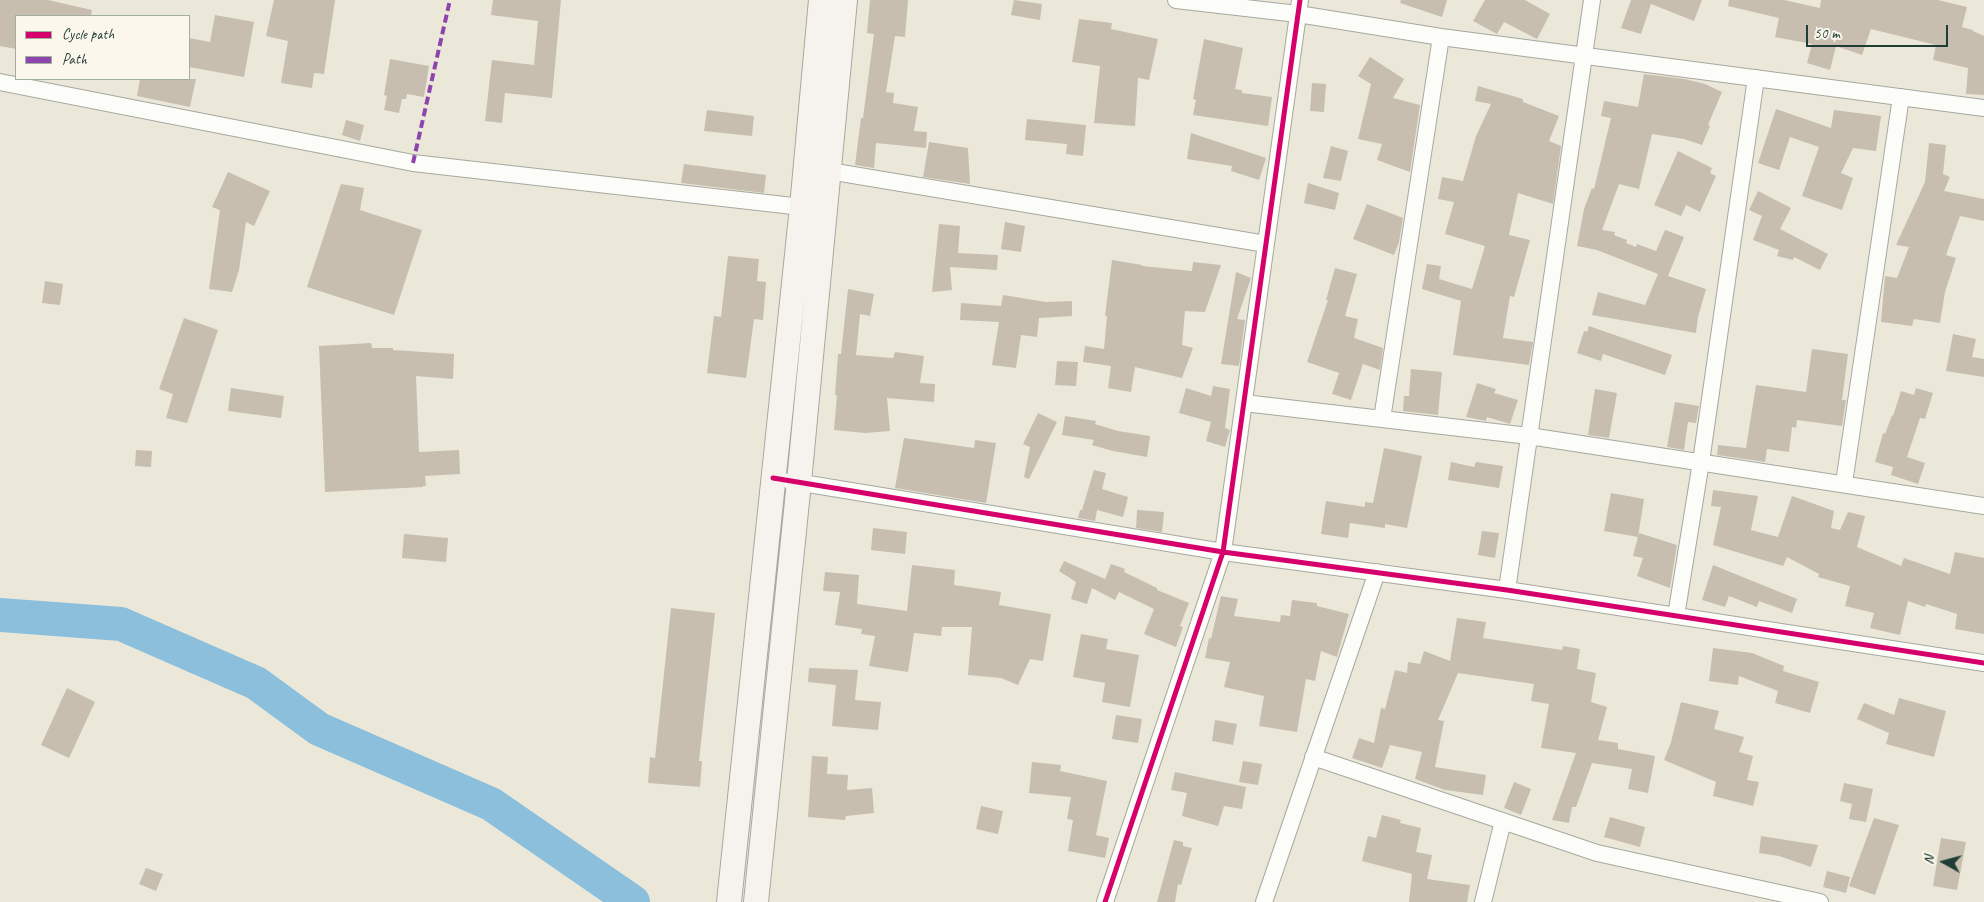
<!DOCTYPE html>
<html>
<head>
<meta charset="utf-8">
<style>
	body { margin:0 }
	#map { position:relative; width:1984px; height:902px; overflow:hidden; background:#ebe8da; font-family:Caveat,sans-serif }
	canvas { display:block }
	.legend { position:absolute; left:15px; top:15px; width:175px; height:65px; box-sizing:border-box; background:#fbf7ec; border:1px solid #a3ada2; margin:0; padding:6px 9px; list-style:none; font-size:15px; color:#1f3d34 }
	.legend li { display:flex; align-items:center; gap:10px; height:25px }
	.legend b { width:25px; border:1px solid #a3ada2 }
	.north { position:absolute; left:1919px; top:837px; width:50px; height:50px; -webkit-text-stroke:4px #fbf7ec; paint-order:stroke; rotate:277deg; font-size:14px; font-weight:700; line-height:20px; text-align:center; color:#1f3d34 }
	.north::after { content:''; display:block; margin:auto; width:18px; height:22px; background:#1f3d34; clip-path:polygon(50% 0,100% 100%,50% 72%,0 100%) }
	.scale { position:absolute; left:1806px; top:25px; width:142px; height:22px; box-sizing:border-box; border:2px solid #1f3d34; border-top:0; padding-left:6px; font-size:15px; line-height:18px; white-space:nowrap; color:#1f3d34; -webkit-text-stroke:4px #fbf7ec; paint-order:stroke }
</style>
</head>
<body>
<div id="map">
<canvas width="1984" height="902"></canvas>
<ul class="legend">
<li><b style="height:6px;background:#d6006c"></b>Cycle path</li>
<li><b style="height:6px;background:#8e44ad"></b>Path</li>
</ul>
<div class="north">N</div>
<div class="scale">50 m</div>
</div>
<script>
const ctx = document.querySelector('canvas').getContext('2d');
ctx.lineJoin = 'round';
function shape(rows) {
  const path = new Path2D();
  for (const r of rows) {
    path.moveTo(r[0], r[1]);
    for (let i = 2; i < r.length; i += 2) path.lineTo(r[i], r[i + 1]);
  }
  return path;
}
function stroke(path, color, width, dash) {
  ctx.strokeStyle = color;
  ctx.lineWidth = width;
  ctx.lineCap = dash ? 'butt' : 'round';
  ctx.setLineDash(dash || []);
  ctx.stroke(path);
}
function paint(path, color) {
  ctx.fillStyle = color;
  ctx.fill(path, 'evenodd');
}
stroke(shape([
	[0,615,121,624,256,683,319,729,491,804,633,902]
]), '#8bbfdb', 34);
paint(shape([
	[0,0,48,0,92,10,91,16,16,16,16,49,0,46],
	[274,0,335,0,324,74,314,73,312,88,281,83,288,41,266,36],
	[493,0,561,0,552,98,505,93,502,123,485,121,492,60,534,65,538,21,491,15],
	[870,0,908,0,905,37,895,36,886,92,894,93,893,103,918,107,914,131,927,132,926,148,876,143,874,168,855,165,861,118,863,118,874,34,867,33],
	[1014,0,1042,4,1040,20,1011,15],
	[1401,0,1447,0,1442,17,1400,3],
	[1485,0,1525,0,1550,14,1537,39,1504,22,1497,34,1473,21],
	[1631,0,1702,0,1694,21,1651,4,1641,34,1621,28],
	[1729,0,1784,0,1820,8,1821,0,1938,0,1967,7,1962,27,1973,30,1973,31,1984,36,1984,95,1966,94,1968,68,1933,60,1936,45,1871,29,1862,55,1836,46,1830,70,1807,63,1812,44,1775,37,1779,18,1728,6],
	[215,15,254,22,244,77,189,67,189,38,210,42],
	[1079,19,1112,23,1111,29,1158,39,1149,80,1138,78,1135,126,1094,123,1100,66,1072,62],
	[1204,39,1243,48,1235,89,1242,90,1242,93,1272,97,1268,126,1193,115,1196,100,1193,99],
	[1370,57,1404,79,1393,98,1420,105,1410,172,1377,160,1382,144,1358,139,1371,84,1358,76],
	[390,59,429,66,424,97,407,94,406,99,402,99,399,113,384,110,387,96,384,95],
	[1644,74,1685,79,1705,84,1722,92,1708,125,1710,126,1702,145,1684,139,1652,134,1639,189,1619,184,1602,230,1615,232,1614,235,1627,240,1626,243,1636,247,1637,244,1656,251,1665,230,1684,237,1668,276,1706,289,1698,317,1696,333,1592,315,1598,292,1645,305,1658,274,1597,250,1577,246,1584,209,1592,188,1594,189,1611,118,1601,116,1604,101,1638,107],
	[140,79,196,79,190,107,137,96],
	[1312,83,1326,84,1324,112,1310,111],
	[1478,86,1523,99,1523,102,1559,116,1549,141,1561,146,1553,204,1518,193,1509,235,1530,240,1514,297,1510,296,1503,338,1533,342,1529,365,1453,355,1461,301,1422,289,1427,264,1441,266,1439,279,1472,289,1485,246,1445,234,1454,202,1438,199,1442,177,1463,181,1476,136,1491,104,1475,101],
	[1776,109,1831,128,1834,110,1881,116,1876,151,1853,148,1841,173,1853,178,1842,210,1802,196,1819,147,1790,137,1779,170,1758,163],
	[707,110,754,116,752,136,704,131],
	[1027,119,1086,125,1083,156,1066,154,1067,144,1025,140],
	[346,120,364,125,360,141,342,135],
	[1191,133,1266,158,1259,180,1231,171,1232,166,1187,159],
	[929,142,968,148,970,184,923,177],
	[1929,143,1946,145,1943,174,1950,177,1944,191,1984,199,1984,221,1960,216,1946,255,1956,258,1945,292,1940,323,1914,319,1912,326,1881,322,1885,276,1897,278,1909,247,1896,245,1925,182],
	[1331,146,1348,151,1341,181,1323,178],
	[1678,151,1712,168,1710,173,1716,176,1700,212,1686,205,1681,216,1654,205],
	[684,164,766,175,764,193,681,183],
	[228,172,270,191,254,226,246,222,239,270,232,292,209,289,220,210,212,207],
	[1308,183,1339,193,1335,210,1304,203],
	[341,184,364,188,360,210,422,230,394,315,307,287],
	[1758,191,1791,208,1780,229,1828,254,1820,270,1794,257,1793,260,1777,256,1779,250,1753,240,1762,216,1749,210],
	[1367,204,1403,218,1399,242,1394,255,1353,239],
	[1005,222,1025,226,1021,252,1001,249],
	[939,224,960,226,958,253,998,255,997,270,950,267,952,290,932,292],
	[728,256,759,259,757,281,766,282,763,320,754,319,746,378,707,373,714,316,721,317],
	[1112,260,1142,265,1142,266,1192,271,1193,262,1221,265,1205,312,1185,311,1182,345,1193,348,1182,378,1135,367,1131,392,1108,388,1111,366,1083,362,1085,346,1104,349,1107,316,1105,316],
	[1335,268,1357,274,1345,316,1358,319,1354,338,1383,348,1380,370,1363,364,1351,400,1332,394,1339,373,1307,362,1328,300,1326,300],
	[1236,272,1251,278,1237,319,1245,320,1239,366,1221,364],
	[45,281,63,284,60,305,42,303],
	[848,289,874,294,870,316,860,314,856,355,893,358,895,352,924,356,920,383,935,384,934,402,887,398,890,431,865,433,834,430,837,395,835,395,838,354,841,354],
	[1003,295,1046,302,1072,301,1072,316,1039,318,1037,337,1021,335,1016,368,992,365,999,322,960,320,961,303,1001,306],
	[184,318,218,330,187,423,166,418,173,394,159,389],
	[1589,326,1672,355,1665,375,1603,354,1601,361,1577,353,1584,331,1587,332],
	[1953,334,1976,339,1972,357,1984,359,1984,377,1946,371],
	[371,343,372,348,393,348,393,350,454,354,453,379,416,376,419,452,459,450,460,474,425,476,426,486,423,486,423,487,325,492,319,346],
	[1812,349,1848,354,1842,400,1846,400,1842,426,1797,420,1796,428,1792,427,1789,452,1767,449,1765,462,1717,455,1718,445,1746,448,1756,385,1806,392],
	[1057,361,1078,362,1076,386,1055,385],
	[1411,369,1442,372,1438,415,1403,411,1404,396,1409,396],
	[1477,383,1496,389,1494,393,1518,400,1510,424,1487,417,1486,421,1466,417],
	[1213,386,1230,389,1225,428,1230,430,1225,447,1206,441,1211,422,1179,413,1186,388,1211,396],
	[231,388,284,396,281,418,228,411],
	[1916,388,1933,393,1925,419,1920,418,1907,457,1925,463,1918,484,1891,475,1893,467,1875,462,1883,433,1885,434,1892,415,1893,416,1901,391,1914,395],
	[1595,389,1617,393,1609,438,1588,435],
	[1675,402,1699,406,1696,423,1688,422,1684,450,1667,447],
	[1038,413,1057,422,1029,479,1024,477,1030,447,1023,444],
	[1065,416,1096,421,1095,424,1118,431,1150,436,1147,457,1113,451,1092,445,1094,440,1062,435],
	[904,438,974,448,975,440,996,443,986,503,895,488],
	[1384,448,1422,456,1407,528,1385,524,1385,528,1350,523,1348,538,1321,534,1326,501,1365,507,1365,502,1373,503],
	[136,450,152,451,151,467,135,466],
	[1451,462,1474,467,1476,462,1503,466,1499,488,1448,480],
	[1094,470,1106,473,1102,489,1128,497,1123,517,1097,510,1095,521,1078,518,1080,510,1082,510],
	[1713,490,1758,496,1751,530,1778,537,1792,496,1834,511,1831,528,1840,530,1848,512,1865,516,1857,547,1901,566,1904,558,1950,574,1955,552,1984,558,1984,634,1955,629,1957,614,1926,604,1925,607,1908,601,1900,635,1870,628,1874,613,1845,606,1850,586,1818,577,1819,574,1787,557,1783,566,1713,545,1721,507,1711,506],
	[1611,493,1644,499,1638,537,1604,531],
	[1137,510,1164,512,1162,532,1136,528],
	[873,528,907,532,905,554,871,550],
	[1482,531,1499,533,1495,558,1478,555],
	[1639,533,1677,545,1670,588,1637,576,1643,558,1633,556],
	[404,534,448,538,446,562,402,558],
	[1064,561,1105,579,1111,564,1125,569,1124,572,1157,588,1157,590,1189,603,1180,626,1183,627,1176,647,1144,634,1154,609,1119,592,1115,600,1092,588,1087,604,1071,599,1076,582,1059,571],
	[912,565,955,570,954,585,1001,592,999,605,1051,614,1043,661,1030,659,1018,685,1001,678,968,675,972,627,942,627,941,636,914,633,908,672,869,666,875,636,861,634,862,629,835,625,840,592,823,591,825,572,859,575,857,604,907,611],
	[1713,565,1797,599,1792,613,1759,601,1757,607,1729,596,1725,607,1702,600],
	[1221,596,1238,599,1234,616,1280,622,1281,615,1290,616,1292,600,1317,603,1317,606,1349,614,1337,657,1321,651,1315,681,1306,679,1297,732,1259,726,1264,696,1224,687,1230,662,1205,658,1209,638,1211,639],
	[671,608,715,613,699,761,702,761,700,787,648,783,650,757,655,758],
	[1457,618,1486,622,1483,638,1562,650,1563,646,1580,649,1577,669,1596,673,1591,702,1607,707,1598,740,1618,743,1618,749,1655,756,1648,793,1628,789,1632,769,1592,763,1576,807,1572,807,1569,823,1552,820,1576,753,1541,748,1549,704,1531,701,1534,684,1458,673,1438,720,1444,721,1435,767,1486,775,1483,795,1445,790,1415,779,1422,752,1390,745,1382,768,1352,758,1359,738,1374,743,1381,708,1385,709,1395,670,1407,673,1408,662,1420,664,1424,651,1450,661],
	[1081,634,1108,639,1106,649,1139,655,1130,707,1102,702,1105,683,1073,677],
	[1713,648,1752,653,1784,666,1783,671,1819,682,1810,713,1775,703,1778,691,1739,676,1738,685,1709,681],
	[809,668,858,670,855,700,881,702,878,730,832,726,836,685,808,682],
	[67,688,95,702,69,758,41,745],
	[1899,698,1946,711,1934,757,1886,744,1889,733,1857,719,1864,703,1894,715],
	[1681,702,1719,711,1714,729,1744,737,1739,752,1753,756,1747,780,1759,782,1753,806,1713,796,1716,782,1664,760,1671,742],
	[1116,715,1142,719,1138,743,1112,739],
	[1215,720,1237,724,1233,745,1212,741],
	[812,756,828,757,827,774,848,775,847,790,872,788,874,813,846,816,845,820,808,817],
	[1243,761,1262,764,1258,785,1239,782],
	[1032,762,1061,765,1060,771,1107,781,1096,835,1109,838,1105,858,1068,851,1073,820,1067,819,1071,797,1029,793],
	[1175,772,1246,787,1242,809,1224,806,1218,826,1182,816,1187,793,1171,790],
	[1514,782,1531,789,1521,815,1504,808],
	[1844,783,1873,789,1866,822,1849,819,1852,804,1840,801],
	[981,806,1003,811,998,834,976,829],
	[1382,815,1401,820,1400,823,1421,828,1416,852,1432,855,1427,879,1470,885,1467,902,1409,902,1412,874,1362,861,1368,836,1376,838],
	[1610,817,1645,827,1640,847,1604,837],
	[1874,818,1899,825,1875,895,1849,886],
	[1761,836,1818,845,1811,867,1779,856,1759,853],
	[1941,838,1966,842,1957,890,1933,886],
	[1174,840,1183,842,1183,846,1192,848,1181,885,1178,884,1175,902,1157,902],
	[146,868,163,874,156,891,139,884],
	[1827,871,1850,877,1846,893,1823,887]
]), '#c7beaf');
const minor = shape([
	[1176,0,1298,14,1441,37,1984,108],
	[0,82,413,163,802,207],
	[829,171,1266,244],
	[1244,403,1529,436,1984,506],
	[1382,419,1441,37],
	[790,481,1223,552,1507,590,1984,663],
	[1844,483,1901,97],
	[1507,590,1592,0],
	[1676,616,1701,462,1756,78],
	[1313,757,1597,853,1820,902],
	[1105,902,1223,552,1300,0],
	[1264,902,1377,572],
	[1483,902,1503,821]
]);
const secondary = shape([
	[729,902,802,207,821,0],
	[756,902,799,482,845,0]
]);
stroke(minor, '#a6a89f', 18);
stroke(secondary, '#a6a89f', 26);
stroke(minor, '#fcfcf9', 16);
stroke(secondary, '#f6f3ee', 24);
stroke(shape([
	[413,163,450,0]
]), '#8e44ad', 4, [8, 4]);
stroke(shape([
	[773,478,1223,552,1507,590,1984,663],
	[1105,902,1223,552,1300,0]
]), '#d6006c', 5);
</script>
</body>
</html>
